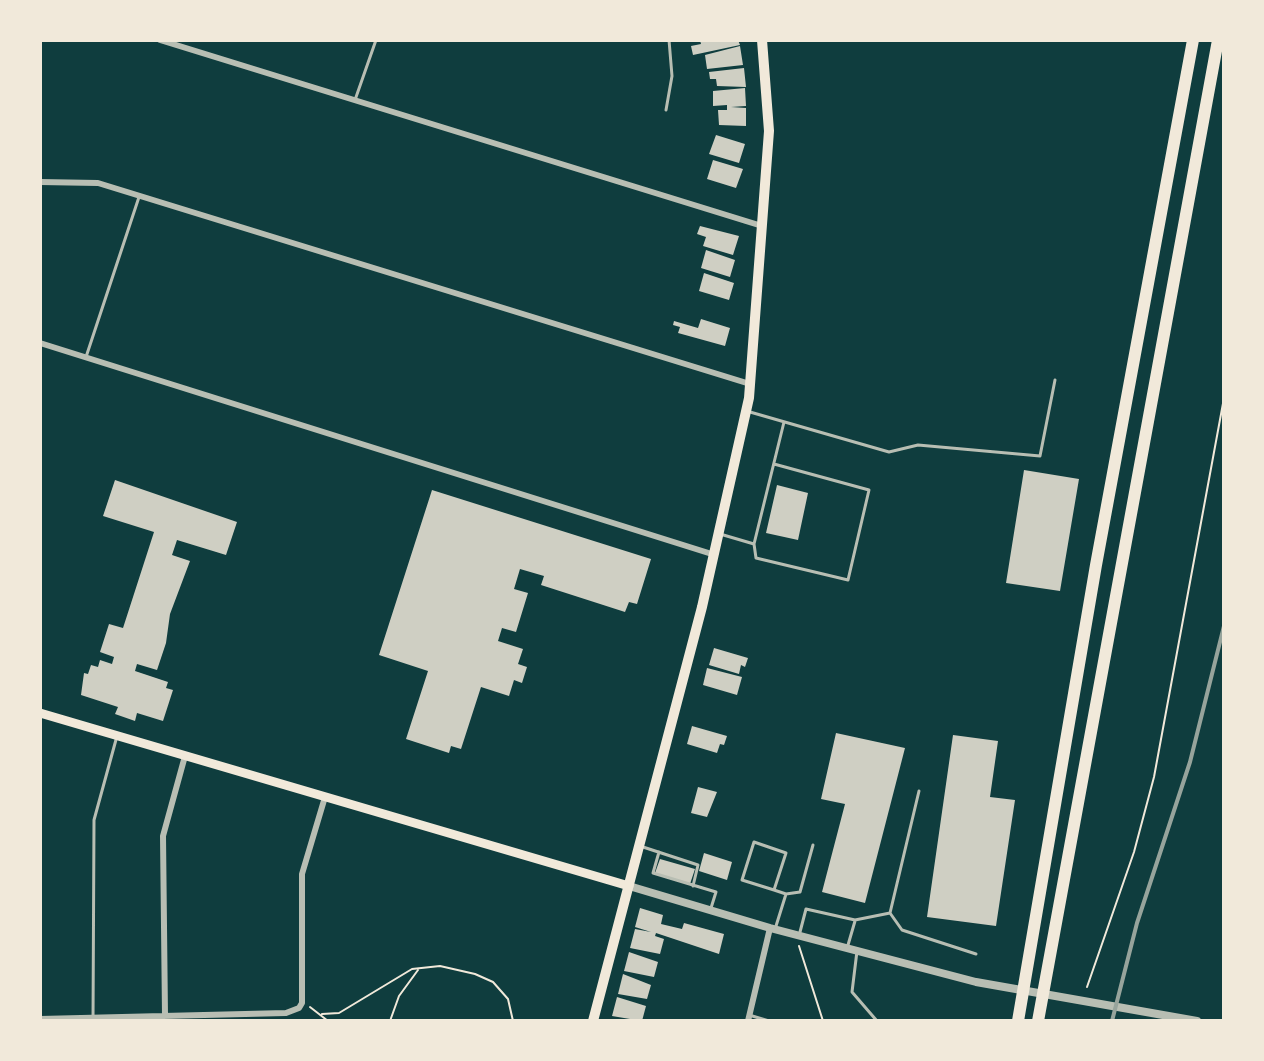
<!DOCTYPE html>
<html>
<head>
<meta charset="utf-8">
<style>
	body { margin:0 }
	#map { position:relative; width:1264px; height:1061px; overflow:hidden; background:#0f3d3e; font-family:"Times New Roman",serif }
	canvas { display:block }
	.frame { position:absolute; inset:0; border:42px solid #f1e9da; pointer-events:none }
</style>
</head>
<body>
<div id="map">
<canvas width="1264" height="1061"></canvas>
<div class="frame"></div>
</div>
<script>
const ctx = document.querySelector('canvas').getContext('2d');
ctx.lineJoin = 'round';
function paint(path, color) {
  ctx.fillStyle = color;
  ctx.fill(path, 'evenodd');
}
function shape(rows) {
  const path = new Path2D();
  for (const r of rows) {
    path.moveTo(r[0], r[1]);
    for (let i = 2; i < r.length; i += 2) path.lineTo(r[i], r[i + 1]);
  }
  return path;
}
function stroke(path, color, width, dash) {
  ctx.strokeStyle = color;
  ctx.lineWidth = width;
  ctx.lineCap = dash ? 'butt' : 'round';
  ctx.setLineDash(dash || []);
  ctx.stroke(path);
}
paint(shape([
	[700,40,738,40,740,45,693,55,691,46,701,44],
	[740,46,743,65,707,69,705,55],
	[744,68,746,87,717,86,716,79,710,79,709,72],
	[745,88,746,106,731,107,746,108,746,126,719,125,718,110,727,110,727,105,713,106,713,91],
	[716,135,745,144,739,163,709,154],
	[713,160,743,169,736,188,707,179],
	[700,226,739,236,733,255,703,246,706,237,697,234],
	[706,250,735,260,730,277,701,268],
	[704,273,734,283,729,300,699,291],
	[701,319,730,328,725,346,678,333,680,327,673,325,674,321,698,328],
	[1024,470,1079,479,1060,591,1006,583],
	[115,480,237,522,226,555,177,540,172,555,190,561,170,614,166,643,157,670,137,664,135,671,168,682,166,688,173,690,163,721,137,713,135,721,115,714,118,707,81,695,84,673,88,674,91,665,98,667,100,660,112,664,114,657,100,652,109,624,123,628,154,532,103,516],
	[777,485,808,493,798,540,766,533],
	[432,490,651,559,637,604,629,602,625,612,541,585,544,576,520,569,514,589,528,593,516,632,502,628,498,641,523,649,518,664,527,667,522,683,514,680,509,696,481,687,461,749,451,746,449,753,406,739,428,671,379,655],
	[714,648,748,658,745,667,741,665,739,674,709,665],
	[707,668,742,677,737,695,703,685],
	[692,726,727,736,724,745,720,744,717,753,687,744],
	[836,733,905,748,865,903,822,892,845,804,821,799],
	[953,735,998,741,990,797,1015,800,996,926,927,917],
	[698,787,717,792,707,817,691,813],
	[704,853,732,862,727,880,699,871],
	[660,859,695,869,690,884,655,873],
	[640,908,663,915,661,924,682,929,684,923,724,934,719,954,656,933,655,936,664,939,660,954,630,948,635,929,651,932,635,927],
	[629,952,658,962,654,977,624,971],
	[623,974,651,985,647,999,618,994],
	[617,997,646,1006,642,1021,612,1016]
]), '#cfcfc3');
stroke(shape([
	[799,946,823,1021],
	[1087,987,1134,852,1154,777,1224,398],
	[310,1007,328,1021],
	[322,1014,339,1013,412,969,440,966,475,974,493,982,508,999,513,1021],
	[390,1021,399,996,418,970]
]), '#f1e9da', 2);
stroke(shape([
	[355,100,376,40],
	[666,110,672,76,669,40],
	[86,357,139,197],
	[750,412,889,452,918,445,1040,456,1055,380],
	[720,534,754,544,784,422],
	[754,544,756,558,848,580,869,490,774,464],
	[643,847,698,865,693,886],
	[659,852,653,873,716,892,711,908],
	[774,890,786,853,754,842,742,880,774,890,786,894,776,926],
	[786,894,800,892,813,845],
	[890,913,919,791],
	[800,932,806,909,855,920,890,913,902,930,976,954],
	[848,945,855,921],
	[857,951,852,992,877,1021],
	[749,1015,769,1021],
	[93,1021,94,820,117,736]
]), '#b8beb3', 3);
stroke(shape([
	[160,40,762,226],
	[40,182,98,183,750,384],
	[40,343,715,555],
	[165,1016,163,836,185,756],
	[40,1019,286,1013,299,1008,302,1003,302,874,325,797],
	[748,1021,770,928]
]), '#b8beb3', 6);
stroke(shape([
	[629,886,770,928,976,982,1197,1021]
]), '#b8beb3', 8);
stroke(shape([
	[40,713,629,886]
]), '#f1e9da', 9);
stroke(shape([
	[593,1021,702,607,749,398,769,131,762,40]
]), '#f1e9da', 10);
stroke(shape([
	[1018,1021,1096,565,1193,40],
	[1038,1021,1218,40]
]), '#f1e9da', 12);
stroke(shape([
	[1112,1021,1137,923,1190,762,1224,626]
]), '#97a49c', 4);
</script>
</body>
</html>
